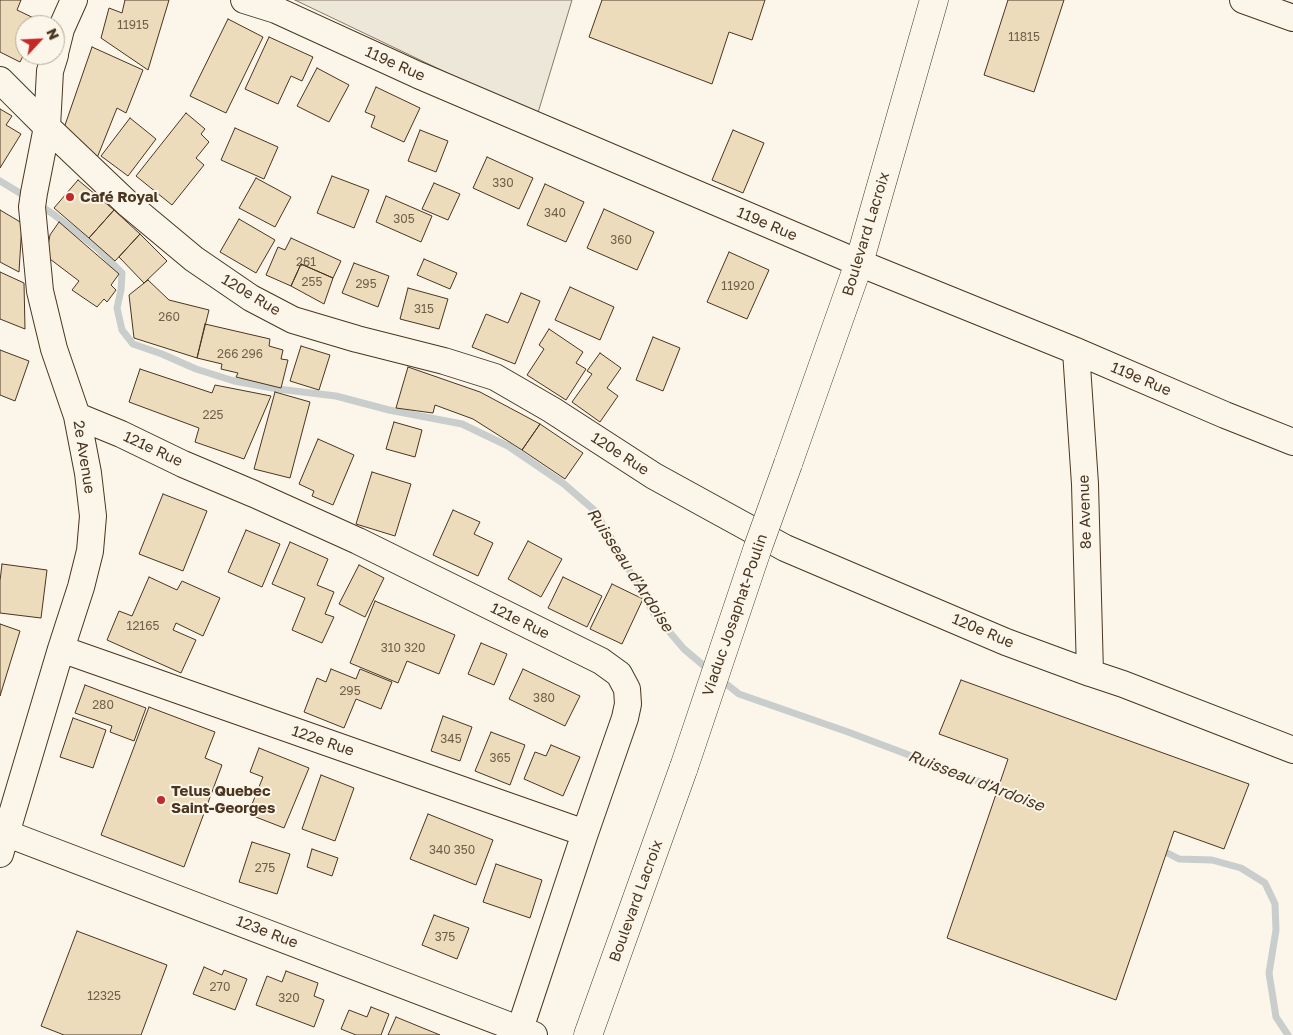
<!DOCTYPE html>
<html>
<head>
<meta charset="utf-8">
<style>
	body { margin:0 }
	#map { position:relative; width:1293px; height:1035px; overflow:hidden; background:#fbf6e9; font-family:"Golos Text",sans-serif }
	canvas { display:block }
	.north { position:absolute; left:15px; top:15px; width:50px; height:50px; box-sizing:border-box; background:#fbf6e9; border:1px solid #b4a999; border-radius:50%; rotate:65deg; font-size:14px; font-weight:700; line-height:20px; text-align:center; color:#4a3520 }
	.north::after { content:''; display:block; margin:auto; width:18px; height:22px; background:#c62828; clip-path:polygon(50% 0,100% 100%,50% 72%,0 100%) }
</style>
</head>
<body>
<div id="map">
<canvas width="1293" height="1035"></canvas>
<div class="north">N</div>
</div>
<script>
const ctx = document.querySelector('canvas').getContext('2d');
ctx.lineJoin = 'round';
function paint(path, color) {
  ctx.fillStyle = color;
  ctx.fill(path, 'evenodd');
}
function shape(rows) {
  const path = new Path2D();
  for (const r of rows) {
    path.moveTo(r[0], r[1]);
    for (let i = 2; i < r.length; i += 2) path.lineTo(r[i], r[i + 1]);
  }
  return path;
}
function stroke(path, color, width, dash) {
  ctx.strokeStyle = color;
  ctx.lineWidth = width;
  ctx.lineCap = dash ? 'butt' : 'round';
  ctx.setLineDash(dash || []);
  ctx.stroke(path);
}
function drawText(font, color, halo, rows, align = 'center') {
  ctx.font = font + ' "Golos Text",sans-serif';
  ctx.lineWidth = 4;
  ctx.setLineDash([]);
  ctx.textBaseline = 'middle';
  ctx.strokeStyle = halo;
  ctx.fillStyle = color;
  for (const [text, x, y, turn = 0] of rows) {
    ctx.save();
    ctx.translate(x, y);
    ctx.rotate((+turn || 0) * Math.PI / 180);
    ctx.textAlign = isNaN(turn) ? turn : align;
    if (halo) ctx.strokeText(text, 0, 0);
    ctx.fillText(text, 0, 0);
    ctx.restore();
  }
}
const parking = shape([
	[295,0,572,0,537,116,295,0]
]);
paint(parking, '#ede7d9');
stroke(parking, '#887966', 1);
stroke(shape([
	[0,181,28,198],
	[39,205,53,214,97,248,122,273,121,290,117,308,122,330,133,344,162,354,196,369,234,381,278,389,336,396,389,410,462,424,508,446,564,484,594,510,610,536,654,614,684,649,710,671],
	[720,679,739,694,848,732,1007,792],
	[1160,849,1179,859,1212,860,1241,868,1265,883,1275,904,1276,930,1269,973,1276,1017,1288,1035]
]), '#c9cecd', 7);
const building = shape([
	[0,0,21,0,17,10,40,21,38,25,25,25,25,52,20,62,0,52,0,0],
	[125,0,169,0,148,70,101,38,109,8,122,13,125,0],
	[602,0,765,0,752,40,729,32,712,84,589,37,602,0],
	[1008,0,1064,0,1034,92,984,75,1008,0],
	[228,19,263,37,226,113,190,96,228,19],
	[269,37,313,57,302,81,291,76,278,104,245,89,269,37],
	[92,47,143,70,126,113,117,108,97,158,64,128,92,47],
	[317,68,349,85,329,122,297,106,317,68],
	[376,87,420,108,404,142,371,127,375,116,365,112,376,87],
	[0,109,12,116,6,125,21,134,0,168,0,109],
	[186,113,205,129,201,134,209,142,196,158,204,165,172,205,136,176,186,113],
	[130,118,156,139,128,176,101,156,130,118],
	[235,128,278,147,264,179,221,160,235,128],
	[420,130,448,141,436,172,408,161,420,130],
	[733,130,764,143,743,193,712,180,733,130],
	[487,157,533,178,519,209,473,188,487,157],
	[332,176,369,190,354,228,317,213,332,176],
	[256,178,291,197,275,227,239,208,256,178],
	[78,180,114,210,89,238,54,208,78,180],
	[434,183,460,194,448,220,422,209,434,183],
	[545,184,584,202,566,242,527,225,545,184],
	[386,196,432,216,421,242,376,222,386,196],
	[604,209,654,232,637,270,587,248,604,209],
	[0,210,22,223,19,272,0,262,0,210],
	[114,210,140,234,115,261,89,238,114,210],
	[239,219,275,240,256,273,220,252,239,219],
	[59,222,119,274,111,285,116,290,107,302,104,299,97,307,72,290,79,281,46,256,50,235,59,222],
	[140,234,167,261,144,283,119,257,140,234],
	[291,238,341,261,333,278,301,264,291,286,266,275,278,247,285,250,291,238],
	[729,252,769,270,747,319,707,302,729,252],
	[424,259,457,273,450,289,417,275,424,259],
	[354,263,389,276,378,307,342,293,354,263],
	[301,264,333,278,324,304,291,286,301,264],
	[0,272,24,283,25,329,0,319,0,272],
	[148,280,169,300,209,310,197,358,134,338,129,295,148,280],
	[570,287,614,307,600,340,555,320,570,287],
	[408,288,448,299,439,329,400,319,408,288],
	[521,293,540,301,515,364,472,347,486,314,508,323,521,293],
	[205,324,270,339,269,346,283,350,281,359,288,360,281,388,236,377,238,373,221,369,222,364,197,358,205,324],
	[549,329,583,352,576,363,586,369,566,400,527,375,544,349,539,345,549,329],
	[653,337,680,348,663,391,636,380,653,337],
	[301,346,330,355,319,390,290,381,301,346],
	[0,350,29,361,15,401,0,395,0,350],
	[600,353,621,368,607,388,618,396,600,422,572,402,592,374,587,371,600,353],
	[408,367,480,392,540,424,522,450,473,419,435,405,433,413,396,408,408,367],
	[140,369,212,393,215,385,271,396,244,459,195,442,199,428,129,402,140,369],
	[275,392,310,402,290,478,254,469,275,392],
	[394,422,422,430,415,457,386,449,394,422],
	[540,424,583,453,565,479,522,450,540,424],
	[318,439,354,455,333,505,312,496,314,491,299,484,318,439],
	[372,472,411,484,395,536,356,524,372,472],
	[163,494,207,511,183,571,139,554,163,494],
	[453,510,480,522,474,534,493,543,478,576,433,555,453,510],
	[246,530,280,544,262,587,228,572,246,530],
	[528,541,562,559,541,597,508,579,528,541],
	[290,542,328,559,317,585,334,592,325,614,334,617,322,643,292,630,305,598,272,584,290,542],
	[2,564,47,570,41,618,0,613,0,581,2,564],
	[359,565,384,578,365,617,339,604,359,565],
	[149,577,177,590,182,581,220,598,203,636,176,623,173,630,196,640,181,673,107,640,119,611,132,616,149,577],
	[563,577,602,596,587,627,548,608,563,577],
	[612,584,643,599,622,644,590,629,612,584],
	[375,601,455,635,439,674,407,661,398,683,350,663,375,601],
	[0,624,20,631,0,696,0,624],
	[481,643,507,654,494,685,468,674,481,643],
	[331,669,356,679,360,669,392,682,381,709,356,699,344,728,304,712,317,678,326,682,331,669],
	[523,669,580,696,565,726,509,699,523,669],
	[961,680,1249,784,1224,849,1174,831,1116,1000,947,938,1008,759,939,734,961,680],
	[85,685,146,708,134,741,110,732,112,726,75,713,85,685],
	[149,707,215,732,205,758,222,765,184,867,101,835,149,707],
	[443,716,472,727,460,761,431,751,443,716],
	[73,718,106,730,93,768,60,757,73,718],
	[491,732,525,745,510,785,475,771,491,732],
	[551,745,580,757,563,796,524,779,535,752,546,756,551,745],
	[259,748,309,768,284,828,248,814,263,777,250,772,259,748],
	[321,775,354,788,335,841,302,829,321,775],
	[428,814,493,840,476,885,410,859,428,814],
	[252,842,290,854,277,894,239,882,252,842],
	[312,849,338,858,332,876,307,867,312,849],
	[496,864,542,880,530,918,483,902,496,864],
	[434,915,469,928,457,959,422,945,434,915],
	[77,931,167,965,141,1035,64,1035,41,1026,77,931],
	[204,967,222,975,224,970,247,979,235,1010,193,994,204,967],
	[286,971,318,983,314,996,324,1000,314,1027,256,1005,267,976,282,982,286,971],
	[371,1007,389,1014,381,1035,356,1035,341,1029,349,1010,367,1017,371,1007],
	[396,1017,440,1035,388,1035,396,1017]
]);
paint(building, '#ecdcbc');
stroke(building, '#4a3520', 1);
const minor = shape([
	[244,0,276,10,418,75,859,263,1076,351,1225,415,1293,442],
	[1243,0,1293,18],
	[55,53,61,29,74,0],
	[0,80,47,127,128,204,194,259,251,298,293,320,357,339,444,361,495,377,552,410,654,476,785,548,1006,642,1090,673,1123,684,1293,750],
	[1076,351,1085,484,1090,673],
	[77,416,121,434,183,464,254,494,358,541,601,661,619,674,627,689,628,704,625,718,585,833,520,1029],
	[61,649,585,833],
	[0,831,534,1035],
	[0,854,61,649,81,587,90,551,93,516,88,473,77,416,54,349,40,291,32,207,34,193,47,127,50,71,55,55]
]);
const major = shape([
	[788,464,859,263,934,0],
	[588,1035,684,767]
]);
stroke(minor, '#4a3520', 28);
stroke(major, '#4a3520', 29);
stroke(minor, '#fbf6e9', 26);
stroke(major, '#fbf6e9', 28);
const majorBridge = shape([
	[684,767,758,547,788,464]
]);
stroke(majorBridge, '#4a3520', 29, []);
stroke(majorBridge, '#fbf6e9', 28);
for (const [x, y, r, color] of [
	[70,197,5,"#c62828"],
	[161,800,5,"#c62828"]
]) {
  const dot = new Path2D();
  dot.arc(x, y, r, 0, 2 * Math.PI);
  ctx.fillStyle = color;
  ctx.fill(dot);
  stroke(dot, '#fbf6e9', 2);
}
drawText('12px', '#725f47', null, [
	["11915",133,25],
	["11815",1024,37],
	["330",503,183],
	["340",555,213],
	["305",404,219],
	["360",621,240],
	["261",306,262],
	["255",312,282],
	["295",366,284],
	["11920",738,286],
	["315",424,309],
	["260",169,317],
	["266 296",240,354],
	["225",213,415],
	["12165",143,626],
	["310 320",403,648],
	["295",350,691],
	["380",544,698],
	["280",103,705],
	["345",451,739],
	["365",500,758],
	["340 350",452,850],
	["275",265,868],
	["375",445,937],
	["270",220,987],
	["12325",104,996],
	["320",289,998]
]);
drawText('15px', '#4a3520', '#fbf6e9', [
	["119e Rue",395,64,24],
	["119e Rue",767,224,23],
	["Boulevard Lacroix",866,234,-73],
	["120e Rue",251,295,31],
	["119e Rue",1141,379,23],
	["121e Rue",153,449,25],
	["120e Rue",620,454,33],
	["2e Avenue",84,457,81],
	["8e Avenue",1085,512,-92],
	["Viaduc Josaphat-Poulin",735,615,-71],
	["121e Rue",520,621,26],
	["120e Rue",983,631,23],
	["122e Rue",323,741,19],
	["Boulevard Lacroix",636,901,-70],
	["123e Rue",267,932,21]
]);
drawText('bold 15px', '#4a3520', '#fbf6e9', [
	["Café Royal",80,197],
	["Telus Quebec",171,791],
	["Saint-Georges",171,808]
], 'left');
drawText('italic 16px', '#4a3520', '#fbf6e9', [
	["Ruisseau d'Ardoise",630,570,57],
	["Ruisseau d'Ardoise",976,781,21]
]);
</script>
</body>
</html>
